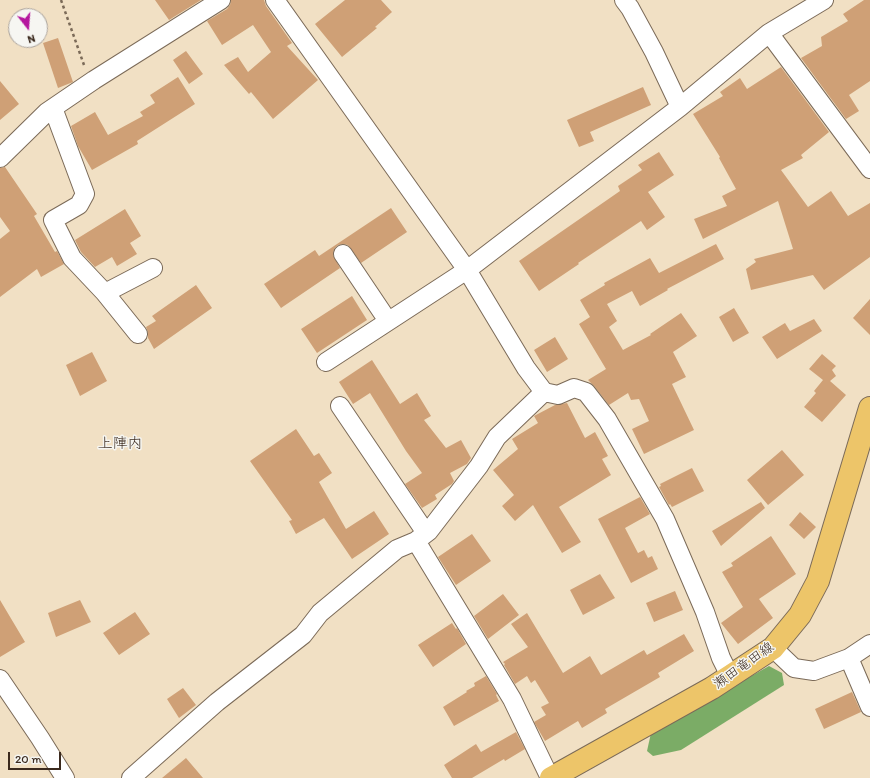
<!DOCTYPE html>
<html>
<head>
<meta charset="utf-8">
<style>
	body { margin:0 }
	#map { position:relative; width:870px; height:778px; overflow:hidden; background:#f1e0c4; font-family:Itim,sans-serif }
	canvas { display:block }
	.north { position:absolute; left:8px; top:8px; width:40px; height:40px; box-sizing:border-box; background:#f6f6f2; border:1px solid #aba49d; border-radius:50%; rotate:163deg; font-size:11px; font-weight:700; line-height:16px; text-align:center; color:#3b2a1e }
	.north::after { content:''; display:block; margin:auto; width:14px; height:18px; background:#b5179e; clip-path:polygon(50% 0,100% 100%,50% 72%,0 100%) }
	.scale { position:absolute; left:8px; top:752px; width:53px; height:18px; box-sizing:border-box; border:2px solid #3b2a1e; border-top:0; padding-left:5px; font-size:12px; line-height:14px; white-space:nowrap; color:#3b2a1e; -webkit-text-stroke:3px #f6f6f2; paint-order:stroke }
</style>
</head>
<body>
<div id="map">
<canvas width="870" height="778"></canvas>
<div class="north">N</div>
<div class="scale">20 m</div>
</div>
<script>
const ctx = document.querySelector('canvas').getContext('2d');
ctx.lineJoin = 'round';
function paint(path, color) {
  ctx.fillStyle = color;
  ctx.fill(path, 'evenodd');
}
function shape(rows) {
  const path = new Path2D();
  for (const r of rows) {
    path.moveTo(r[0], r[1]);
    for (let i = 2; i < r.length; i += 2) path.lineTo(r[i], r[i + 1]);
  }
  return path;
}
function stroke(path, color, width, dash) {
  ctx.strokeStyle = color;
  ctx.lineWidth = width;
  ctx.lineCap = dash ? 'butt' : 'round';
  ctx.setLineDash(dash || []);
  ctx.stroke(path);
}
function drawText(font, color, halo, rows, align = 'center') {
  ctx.font = font + ' Itim,"Klee One",sans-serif';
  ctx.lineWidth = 3;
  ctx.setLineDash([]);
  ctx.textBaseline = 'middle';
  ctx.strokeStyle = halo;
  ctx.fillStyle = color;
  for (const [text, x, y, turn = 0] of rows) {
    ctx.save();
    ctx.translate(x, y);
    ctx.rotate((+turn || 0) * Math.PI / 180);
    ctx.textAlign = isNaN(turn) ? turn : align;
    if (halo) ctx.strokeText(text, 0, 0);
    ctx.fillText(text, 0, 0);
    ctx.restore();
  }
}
paint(shape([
	[769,666,782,673,784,685,681,750,653,756,647,751,651,733]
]), '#7bac66');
paint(shape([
	[155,0,201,0,169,20],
	[231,0,264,0,266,6,292,43,287,46,318,80,273,119,251,92,249,94,224,65,238,57,248,72,271,52,253,25,222,45,207,21,227,9,230,5],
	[345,0,381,0,392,12,375,27,377,28,342,57,315,24],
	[864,0,870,0,870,81,849,95,859,111,846,119,801,58,822,46,821,37,848,21,843,14],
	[58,38,73,82,58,88,43,43],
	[186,51,203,74,189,84,173,60],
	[781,67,829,132,801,155,803,158,781,170,808,207,831,191,848,216,870,203,870,257,824,290,813,275,751,290,746,269,756,262,754,259,793,249,778,201,703,239,694,219,727,206,722,196,736,189,719,158,720,157,693,114,723,96,720,92,740,78,747,89],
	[178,77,195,104,137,141,138,144,92,170,78,146,71,126,95,112,108,135,143,116,140,112,155,103,150,95],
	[0,81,19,104,0,120],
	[643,87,651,105,590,132,594,141,579,147,567,120],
	[659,152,674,175,648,192,665,217,647,230,641,221,578,263,579,264,539,291,519,261,620,191,618,186,642,170,638,165],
	[5,167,37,214,34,216,55,252,57,251,64,264,41,277,37,269,0,297,0,239,10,231,0,217,0,168],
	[391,208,407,232,361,263,348,245,343,244,338,245,334,249,333,255,340,268,281,308,264,284,315,250,319,256],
	[125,209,141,236,130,243,137,254,117,266,112,257,95,267,81,252,75,240],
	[716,244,724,259,667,289,668,290,640,306,632,291,607,304,617,321,609,327,623,350,651,335,650,334,681,313,697,336,673,352,686,377,672,384,694,430,644,454,632,429,649,421,639,399,631,400,628,393,609,405,594,386,588,380,606,369,579,324,590,317,580,300,605,285,604,283,650,258,659,273],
	[196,285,212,308,154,349,148,338,148,332,146,327,156,321,152,316],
	[352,296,367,320,317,353,301,329],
	[870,299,870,335,853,318],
	[734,308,749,333,733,342,719,317],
	[814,319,822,331,777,359,762,337,785,323,790,331],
	[555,337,568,359,547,372,534,350],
	[92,352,107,381,80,396,66,365],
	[822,354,836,366,832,370,836,376,830,381,846,395,822,422,804,407,816,393,814,391,823,380,809,369],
	[372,360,400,404,417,393,431,416,424,420,446,448,461,440,471,458,467,464,450,473,454,481,452,484,435,495,437,499,422,508,405,484,422,473,406,451,370,393,353,404,339,382],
	[567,403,585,438,595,432,608,456,602,459,611,475,559,507,581,542,562,553,533,505,515,521,502,506,514,495,493,470,518,449,512,439,538,423,534,416,555,405],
	[296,429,314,456,319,453,332,473,319,482,346,529,374,511,389,534,352,559,324,518,296,534,289,521,292,520,250,461],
	[782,450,804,475,768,505,747,480],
	[692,468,704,491,672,507,670,504,669,505,659,487,661,486,660,484],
	[640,497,650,514,625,528,638,553,644,550,648,558,652,556,658,569,631,583,598,519],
	[761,502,765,508,721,546,712,531],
	[800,512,816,527,804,539,789,525],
	[472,534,491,561,456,585,438,557],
	[771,536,796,574,759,599,773,618,738,644,721,623,743,607,722,572,733,566,731,563],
	[600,574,615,598,583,615,570,590],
	[675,591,683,610,654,622,646,603],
	[503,594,519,615,488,639,474,616],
	[0,600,25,642,0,657],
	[80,600,91,622,56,637,48,613],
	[135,612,150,634,119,655,103,633],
	[527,613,563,673,590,656,601,675,644,650,647,655,684,634,694,651,658,673,660,677,605,709,607,713,582,728,578,721,545,741,534,722,546,715,541,707,549,703,535,680,531,683,527,676,515,684,504,665,505,664,503,662,528,647,511,624],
	[452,623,456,629,457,628,466,644,433,667,418,645],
	[486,676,497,694,496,695,499,701,454,726,443,707,467,692,466,691,475,686,474,683],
	[183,688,196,705,179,718,167,699],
	[852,692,861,712,824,729,815,709],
	[516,732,525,749,505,761,504,759,472,778,452,778,444,765,476,744,481,752],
	[186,758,203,778,162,778]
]), '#cfa076');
const minor = shape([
	[275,0,467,270,526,368,544,392,558,395,574,388,586,392,607,419,665,519,705,612,721,658,730,676],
	[624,0,630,8,654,52,680,107],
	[769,33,870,169],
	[53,108,85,194,79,205,53,220,72,258,105,293,153,268],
	[0,158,47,112,94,80,221,0],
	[343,254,388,321],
	[105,293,138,334],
	[326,362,467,270,680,107,769,33,824,0],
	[340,406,426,533],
	[416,541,512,699,550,778],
	[773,648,794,668,814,671,849,658,870,644],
	[849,658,870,707],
	[0,679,40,738,65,778],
	[131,778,217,702,303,635,320,613,397,549,416,541,429,531,479,466,497,437,544,392]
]);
const major = shape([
	[551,778,712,688,773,648,800,615,818,581,870,408]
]);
stroke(minor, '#7b6a58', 20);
stroke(major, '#7b6a58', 24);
stroke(shape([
	[61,0,84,65]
]), '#7b6a58', 2.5, [3, 3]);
stroke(minor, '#fff', 18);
stroke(major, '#edc569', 22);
drawText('14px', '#3b2a1e', '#f6f6f2', [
	["瀬田竜田線",744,666,-35]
]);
drawText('15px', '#3b2a1e', '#f6f6f2', [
	["上陣内",120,444]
]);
</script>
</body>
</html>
